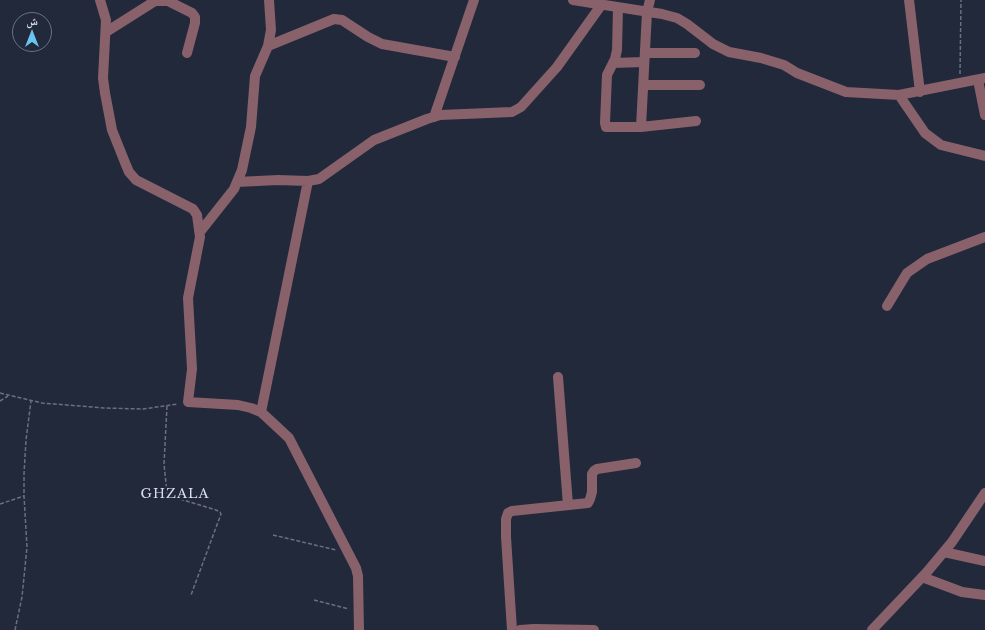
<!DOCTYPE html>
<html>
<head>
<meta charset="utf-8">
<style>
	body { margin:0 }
	#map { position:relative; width:985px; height:630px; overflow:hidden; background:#22293b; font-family:"Libre Baskerville","Noto Naskh Arabic",serif }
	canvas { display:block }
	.north { position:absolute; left:12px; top:12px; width:40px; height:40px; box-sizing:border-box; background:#22293b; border:1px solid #6c7282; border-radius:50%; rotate:0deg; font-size:11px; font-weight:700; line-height:16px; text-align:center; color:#dbdfec }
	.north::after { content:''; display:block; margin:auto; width:14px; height:18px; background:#69c4f0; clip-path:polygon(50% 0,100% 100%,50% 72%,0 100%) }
</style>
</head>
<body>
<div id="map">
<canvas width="985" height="630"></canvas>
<div class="north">ش</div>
</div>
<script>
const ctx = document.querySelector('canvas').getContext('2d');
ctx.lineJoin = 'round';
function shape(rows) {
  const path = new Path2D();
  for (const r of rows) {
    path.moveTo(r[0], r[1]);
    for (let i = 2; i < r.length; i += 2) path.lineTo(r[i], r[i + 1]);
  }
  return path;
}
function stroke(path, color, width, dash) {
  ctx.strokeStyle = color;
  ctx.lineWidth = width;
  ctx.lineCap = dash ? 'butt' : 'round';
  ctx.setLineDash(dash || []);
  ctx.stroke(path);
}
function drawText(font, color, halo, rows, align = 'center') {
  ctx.font = font + ' "Libre Baskerville",serif';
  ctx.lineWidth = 4;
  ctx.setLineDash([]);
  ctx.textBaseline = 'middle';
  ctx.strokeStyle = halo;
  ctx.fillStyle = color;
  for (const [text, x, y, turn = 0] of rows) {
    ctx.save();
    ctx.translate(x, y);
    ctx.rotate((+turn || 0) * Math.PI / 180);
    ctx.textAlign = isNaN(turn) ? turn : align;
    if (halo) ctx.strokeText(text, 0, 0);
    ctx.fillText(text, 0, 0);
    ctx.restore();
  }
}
stroke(shape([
	[960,74,961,0],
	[0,393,42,403,104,408,143,409,178,404],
	[0,401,8,396],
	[167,406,164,464,167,493,170,496,216,510,220,512,221,514,191,595],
	[0,504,24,496],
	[273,535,336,550],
	[314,600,349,609],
	[15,630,22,597,27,547,24,496,24,474,26,440,31,401]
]), '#6a7080', 1.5, [4, 2]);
stroke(shape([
	[100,0,106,20,103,78,105,93,112,130,126,165,129,172,136,180,193,209,197,215,200,237,188,298,192,369,188,402,238,405,251,408,261,412,289,438,356,568,358,576,359,630],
	[573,0,662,14,677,18,687,24,713,44,729,52,761,58,784,65,797,73,846,92,899,95,985,78],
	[909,0,920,92],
	[618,8,617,50,615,59,607,75,605,123,606,127,641,127,696,121],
	[106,32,155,1,168,1,192,13,195,17,195,23,187,53],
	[268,46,334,19,342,20,368,37,382,44,455,57],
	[645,53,695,53],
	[613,63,644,62],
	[978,80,985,115],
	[644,85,700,85],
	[899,95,925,133,941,145,985,156],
	[434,117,474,0],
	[641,127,647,12,650,0],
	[237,182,278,180,308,181,319,179,374,140,427,119,440,115,512,112,521,107,557,67,602,4],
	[200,232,234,189,242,170,251,127,255,76,268,46,271,30,269,0],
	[887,306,907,273,927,259,985,237],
	[558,377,568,505],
	[261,412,308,181],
	[944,552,985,561],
	[922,577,962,592,985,595],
	[512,630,506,537,506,519,508,513,512,511,588,503,590,499,592,492,592,474,594,471,597,469,636,463],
	[520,630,534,629,594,630],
	[872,630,927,572,952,542,985,493]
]), '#88616b', 10);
ctx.letterSpacing = '1px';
drawText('13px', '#dbdfec', '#22293b', [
	["GHZALA",175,494]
]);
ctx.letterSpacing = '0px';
</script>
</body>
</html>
